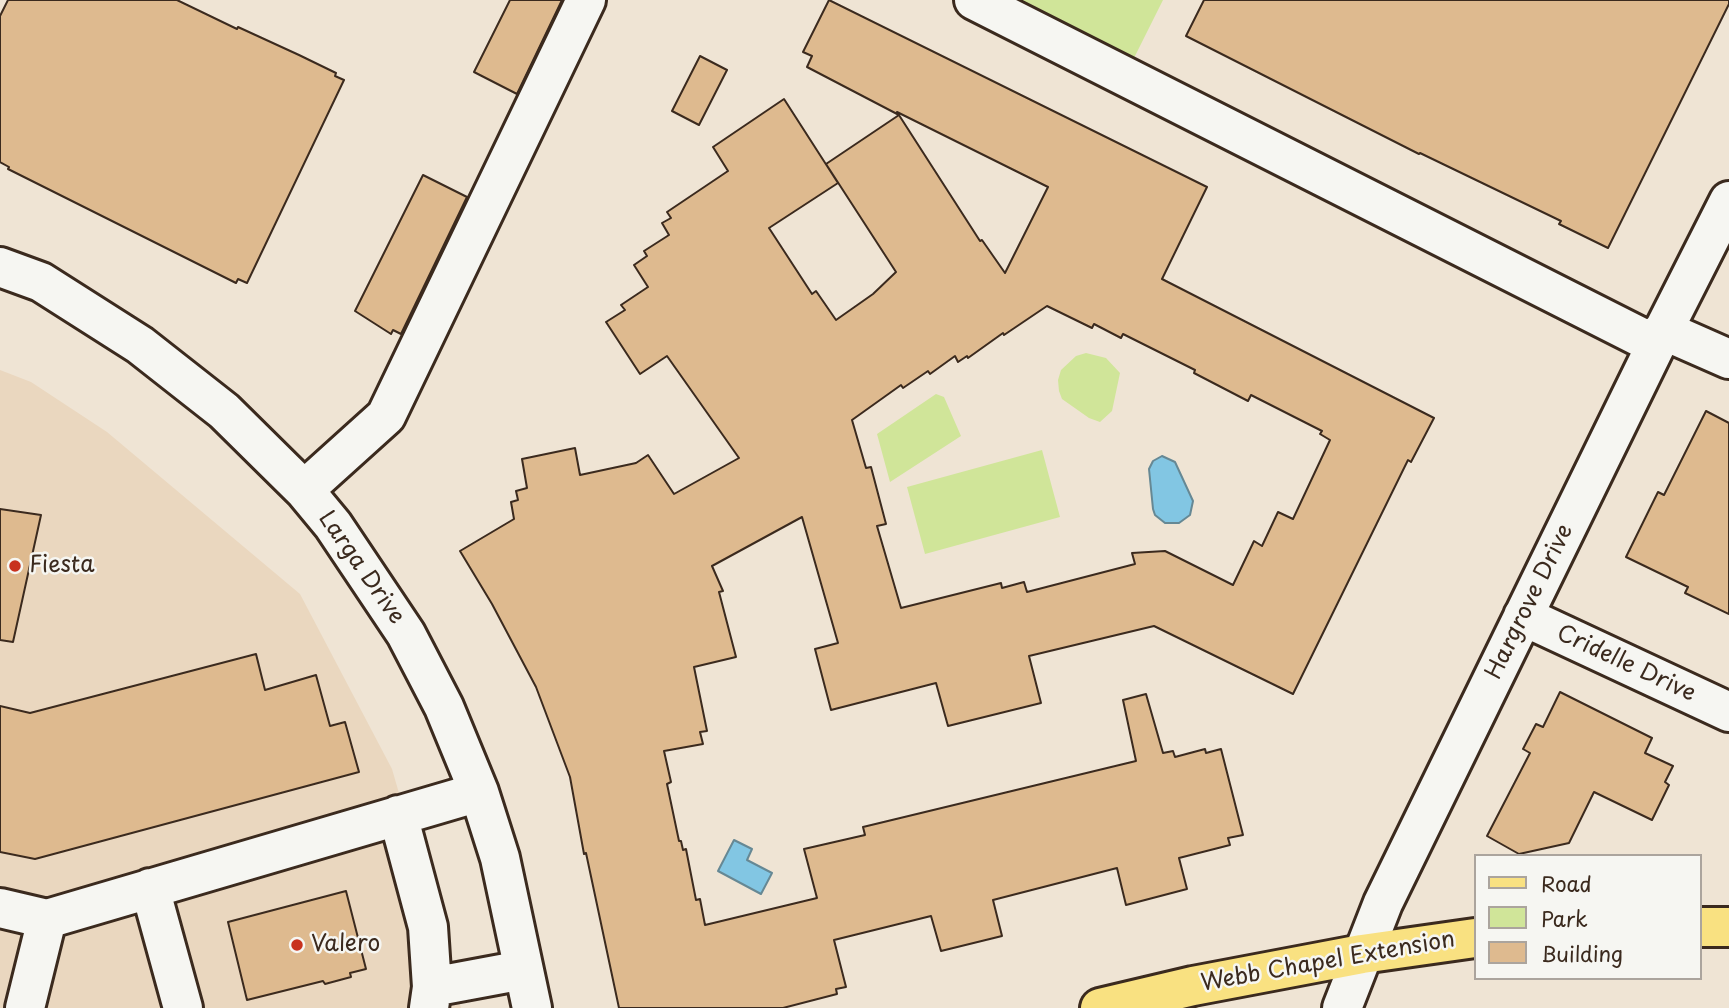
<!DOCTYPE html>
<html>
<head>
<meta charset="utf-8">
<style>
	body { margin:0 }
	#map { position:relative; width:1729px; height:1008px; overflow:hidden; background:#efe4d4; font-family:"Playpen Sans",sans-serif }
	canvas { display:block }
	.legend { position:absolute; left:1474px; top:854px; width:228px; height:126px; box-sizing:border-box; background:#f6f6f2; border:2px solid #aba49d; margin:0; padding:9px 12px; list-style:none; font-size:21px; color:#3b2a1e }
	.legend li { display:flex; align-items:center; gap:14px; height:35px }
	.legend b { width:35px; border:2px solid #aba49d }
</style>
</head>
<body>
<div id="map">
<canvas width="1729" height="1008"></canvas>
<ul class="legend">
<li><b style="height:9px;background:#f9e181"></b>Road</li>
<li><b style="height:19px;background:#d0e599"></b>Park</li>
<li><b style="height:19px;background:#deba8f"></b>Building</li>
</ul>
</div>
<script>
const ctx = document.querySelector('canvas').getContext('2d');
ctx.lineJoin = 'round';
function paint(path, color) {
  ctx.fillStyle = color;
  ctx.fill(path, 'evenodd');
}
function shape(rows) {
  const path = new Path2D();
  for (const r of rows) {
    path.moveTo(r[0], r[1]);
    for (let i = 2; i < r.length; i += 2) path.lineTo(r[i], r[i + 1]);
  }
  return path;
}
function stroke(path, color, width, dash) {
  ctx.strokeStyle = color;
  ctx.lineWidth = width;
  ctx.lineCap = dash ? 'butt' : 'round';
  ctx.setLineDash(dash || []);
  ctx.stroke(path);
}
function drawText(font, color, halo, rows, align = 'center') {
  ctx.font = font + ' "Playpen Sans",sans-serif';
  ctx.lineWidth = 5;
  ctx.setLineDash([]);
  ctx.textBaseline = 'middle';
  ctx.strokeStyle = halo;
  ctx.fillStyle = color;
  for (const [text, x, y, turn = 0] of rows) {
    ctx.save();
    ctx.translate(x, y);
    ctx.rotate((+turn || 0) * Math.PI / 180);
    ctx.textAlign = isNaN(turn) ? turn : align;
    if (halo) ctx.strokeText(text, 0, 0);
    ctx.fillText(text, 0, 0);
    ctx.restore();
  }
}
paint(shape([
	[0,370,31,382,107,432,300,594,392,769,461,1008,0,1008]
]), '#ead7bf');
paint(shape([
	[1012,0,1163,0,1132,62],
	[1086,353,1106,358,1120,373,1112,411,1100,422,1089,418,1062,399,1059,391,1058,380,1061,370,1076,356],
	[936,394,944,397,961,436,890,482,877,434],
	[1042,450,1060,517,925,554,907,487]
]), '#d0e599');
const water = shape([
	[1162,456,1175,462,1193,501,1190,515,1179,523,1165,523,1155,515,1153,509,1149,469,1153,461,1162,456],
	[734,840,752,849,747,860,772,873,761,894,718,871,734,840]
]);
paint(water, '#82c6e3');
stroke(water, '#668894', 2);
const building = shape([
	[8,0,177,0,237,29,238,27,299,55,336,73,335,76,344,80,247,283,238,279,236,283,8,169,9,167,0,162,0,16,8,0],
	[510,0,562,0,517,94,474,72,510,0],
	[829,0,1207,187,1162,279,1434,418,1411,462,1408,460,1293,694,1154,626,1029,656,1041,703,948,726,936,683,831,710,815,649,838,643,802,517,712,566,723,591,719,592,736,657,694,667,707,731,700,732,703,744,664,751,671,782,667,784,679,841,681,841,683,850,686,849,696,900,700,899,705,925,817,898,804,849,865,835,863,827,1136,761,1123,700,1146,694,1163,753,1173,751,1175,757,1205,749,1206,753,1221,749,1243,835,1228,838,1230,845,1179,858,1187,889,1126,905,1117,868,993,900,1002,936,941,951,931,916,834,940,846,987,836,989,837,994,783,1008,619,1008,586,853,584,854,570,777,536,687,492,604,460,551,514,519,511,502,518,500,516,491,527,488,522,459,575,448,580,475,636,463,648,455,674,494,739,458,667,356,640,374,606,322,625,310,621,305,648,287,634,265,647,256,644,251,669,235,662,223,671,218,667,212,728,171,713,147,784,99,838,183,769,228,812,294,816,291,836,320,873,294,896,272,826,164,899,115,807,67,812,56,803,52,829,0],
	[897,112,1048,187,1005,273,982,240,980,241,897,112],
	[1047,306,1092,328,1094,324,1121,338,1123,334,1195,370,1194,373,1248,401,1251,395,1322,431,1320,434,1330,440,1293,519,1278,512,1262,546,1254,541,1233,585,1165,551,1132,553,1135,564,1027,592,1024,582,1002,588,1001,583,901,608,877,526,886,524,871,467,866,468,852,420,901,385,903,388,928,371,930,374,955,356,958,362,967,356,968,358,1003,333,1004,335,1047,306],
	[1204,0,1729,0,1729,4,1608,248,1559,224,1561,221,1420,153,1419,154,1186,36,1204,0],
	[700,56,727,70,699,125,672,111,700,56],
	[423,175,467,197,401,334,393,330,391,334,355,311,423,175],
	[1706,411,1729,423,1729,614,1685,593,1688,587,1626,557,1658,492,1664,495,1706,411],
	[0,509,41,515,13,642,0,640,0,509],
	[256,654,265,690,316,675,330,726,345,722,359,772,35,859,0,852,0,706,30,713,256,654],
	[1560,692,1652,738,1645,753,1673,766,1665,782,1669,785,1652,820,1594,792,1569,843,1519,854,1487,836,1530,753,1523,749,1536,724,1543,727,1560,692],
	[346,891,366,969,350,973,351,977,325,984,323,981,247,1000,228,922,346,891]
]);
paint(building, '#deba8f');
stroke(building, '#3b2a1e', 2);
const minor = shape([
	[974,0,1656,345],
	[0,267,41,282,140,345,224,411,304,490,333,525,406,634,444,707,479,792,500,858,532,1008],
	[1663,330,1729,359],
	[304,490,386,416,586,0],
	[1523,616,1729,712],
	[398,815,428,927,432,987],
	[150,888,183,1008],
	[0,908,47,919],
	[25,1008,47,919,479,792],
	[429,1008,432,987,523,970],
	[1342,1008,1383,903,1656,345,1729,201]
]);
const major = shape([
	[1699,927,1729,927],
	[1100,1008,1193,986,1362,954,1475,938]
]);
stroke(minor, '#3b2a1e', 44);
stroke(major, '#3b2a1e', 44);
stroke(minor, '#f6f6f2', 38);
stroke(major, '#f9e181', 38);
for (const [x, y, r, color] of [
	[15,566,7,"#c8321e"],
	[297,945,7,"#c8321e"]
]) {
  const dot = new Path2D();
  dot.arc(x, y, r, 0, 2 * Math.PI);
  ctx.fillStyle = color;
  ctx.fill(dot);
  stroke(dot, '#f6f6f2', 2.5);
}
drawText('23px', '#3b2a1e', '#f6f6f2', [
	["Fiesta",29,566],
	["Valero",311,945]
], 'left');
drawText('23px', '#3b2a1e', '#f6f6f2', [
	["Larga Drive",361,568,55],
	["Hargrove Drive",1530,602,-64],
	["Cridelle Drive",1626,664,25],
	["Webb Chapel Extension",1328,962,-10]
]);
</script>
</body>
</html>
